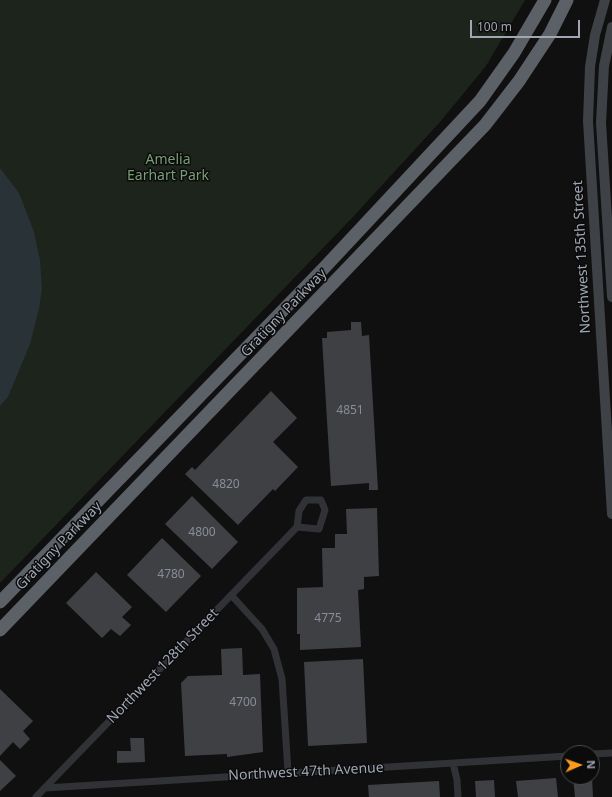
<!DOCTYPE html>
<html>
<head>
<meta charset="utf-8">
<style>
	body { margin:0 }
	#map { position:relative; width:612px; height:797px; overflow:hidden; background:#101011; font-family:"Noto Sans",sans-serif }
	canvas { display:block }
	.north { position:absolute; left:560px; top:745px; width:40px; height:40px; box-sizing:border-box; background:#0b0b0c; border:1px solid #47494f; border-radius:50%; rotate:88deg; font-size:11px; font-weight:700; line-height:16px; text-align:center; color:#a0a7b3 }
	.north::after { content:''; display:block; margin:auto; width:14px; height:18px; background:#fb9b1d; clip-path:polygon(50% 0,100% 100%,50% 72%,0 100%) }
	.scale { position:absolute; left:470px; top:20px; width:110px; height:18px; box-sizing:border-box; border:2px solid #a0a7b3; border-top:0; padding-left:5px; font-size:12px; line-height:14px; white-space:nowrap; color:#a0a7b3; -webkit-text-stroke:3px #0b0b0c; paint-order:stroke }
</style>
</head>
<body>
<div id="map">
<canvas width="612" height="797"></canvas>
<div class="north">N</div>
<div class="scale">100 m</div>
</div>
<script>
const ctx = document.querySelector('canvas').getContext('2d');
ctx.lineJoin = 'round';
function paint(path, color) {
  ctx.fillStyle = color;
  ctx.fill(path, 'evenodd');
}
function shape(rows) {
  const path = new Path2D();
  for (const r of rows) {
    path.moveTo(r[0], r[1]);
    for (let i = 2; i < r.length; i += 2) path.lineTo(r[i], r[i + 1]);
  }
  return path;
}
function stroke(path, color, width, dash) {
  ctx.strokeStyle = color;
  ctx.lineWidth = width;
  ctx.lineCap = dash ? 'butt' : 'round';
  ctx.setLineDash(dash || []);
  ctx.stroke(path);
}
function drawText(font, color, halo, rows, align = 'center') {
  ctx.font = font + ' "Noto Sans",sans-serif';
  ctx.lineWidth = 3;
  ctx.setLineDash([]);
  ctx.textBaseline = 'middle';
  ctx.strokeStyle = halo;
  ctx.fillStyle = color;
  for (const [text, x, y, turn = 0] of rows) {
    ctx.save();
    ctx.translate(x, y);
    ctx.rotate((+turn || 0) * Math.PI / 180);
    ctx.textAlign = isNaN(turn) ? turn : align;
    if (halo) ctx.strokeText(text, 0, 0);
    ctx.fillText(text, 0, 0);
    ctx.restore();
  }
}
paint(shape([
	[0,0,525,0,486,66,440,122,352,218,0,583]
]), '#1c241c');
paint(shape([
	[0,168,19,193,34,232,40,260,42,288,39,309,30,344,8,397,0,406]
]), '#283237');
paint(shape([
	[351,322,361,322,362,336,369,335,378,490,369,490,369,483,331,486,322,338,327,338,327,332,351,330],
	[271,391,297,418,273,442,298,467,275,491,273,489,238,525,185,474,192,467,195,470],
	[192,496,238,542,212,569,165,524],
	[377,508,379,576,364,577,364,589,358,590,361,647,300,650,300,634,297,634,297,588,323,587,322,548,335,548,335,534,347,534,346,509],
	[162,538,201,576,166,612,127,575],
	[96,572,132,607,122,617,131,625,120,636,111,629,102,638,66,603],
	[242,648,243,675,260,674,263,752,227,757,227,754,185,756,181,683,188,676,222,675,221,649],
	[363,659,367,743,308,746,304,662],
	[0,689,33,721,23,731,30,739,20,749,13,742,0,756],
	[130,738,144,738,145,762,117,763,117,751,131,751],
	[0,760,16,776,0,791],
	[573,777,592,777,593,797,575,797],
	[556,778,558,797,518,797,516,781],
	[494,780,495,797,476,797,475,781],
	[439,781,440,797,369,797,368,785]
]), '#3e4044');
stroke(shape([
	[232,596,262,629,274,649,282,679,288,772],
	[592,754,612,753],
	[453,763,457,780,458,797],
	[45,788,568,756],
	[36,797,297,527,299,511,306,500,321,500,325,510,319,529,297,527]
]), '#303236', 7);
stroke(shape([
	[605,0,595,35,590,67,588,121,612,514],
	[612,27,604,66,601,123,612,297]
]), '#3e4146', 10);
stroke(shape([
	[0,602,324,268,480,101,514,53,545,0],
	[0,630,485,125,519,81,550,34,567,0]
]), '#5c6067', 13);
drawText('12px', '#888d97', null, [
	["4851",350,411],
	["4820",226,485],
	["4800",202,533],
	["4780",171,575],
	["4775",328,619],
	["4700",243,703]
]);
drawText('14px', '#779f75', '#0b0b0c', [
	["Amelia",168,160],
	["Earhart Park",168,176]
]);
drawText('14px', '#a0a7b3', '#0b0b0c', [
	["Northwest 135th Street",582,257,-93],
	["Gratigny Parkway",284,313,-46],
	["Gratigny Parkway",59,546,-46],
	["Northwest 128th Street",163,666,-46],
	["Northwest 47th Avenue",306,772,-3]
]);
</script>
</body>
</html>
